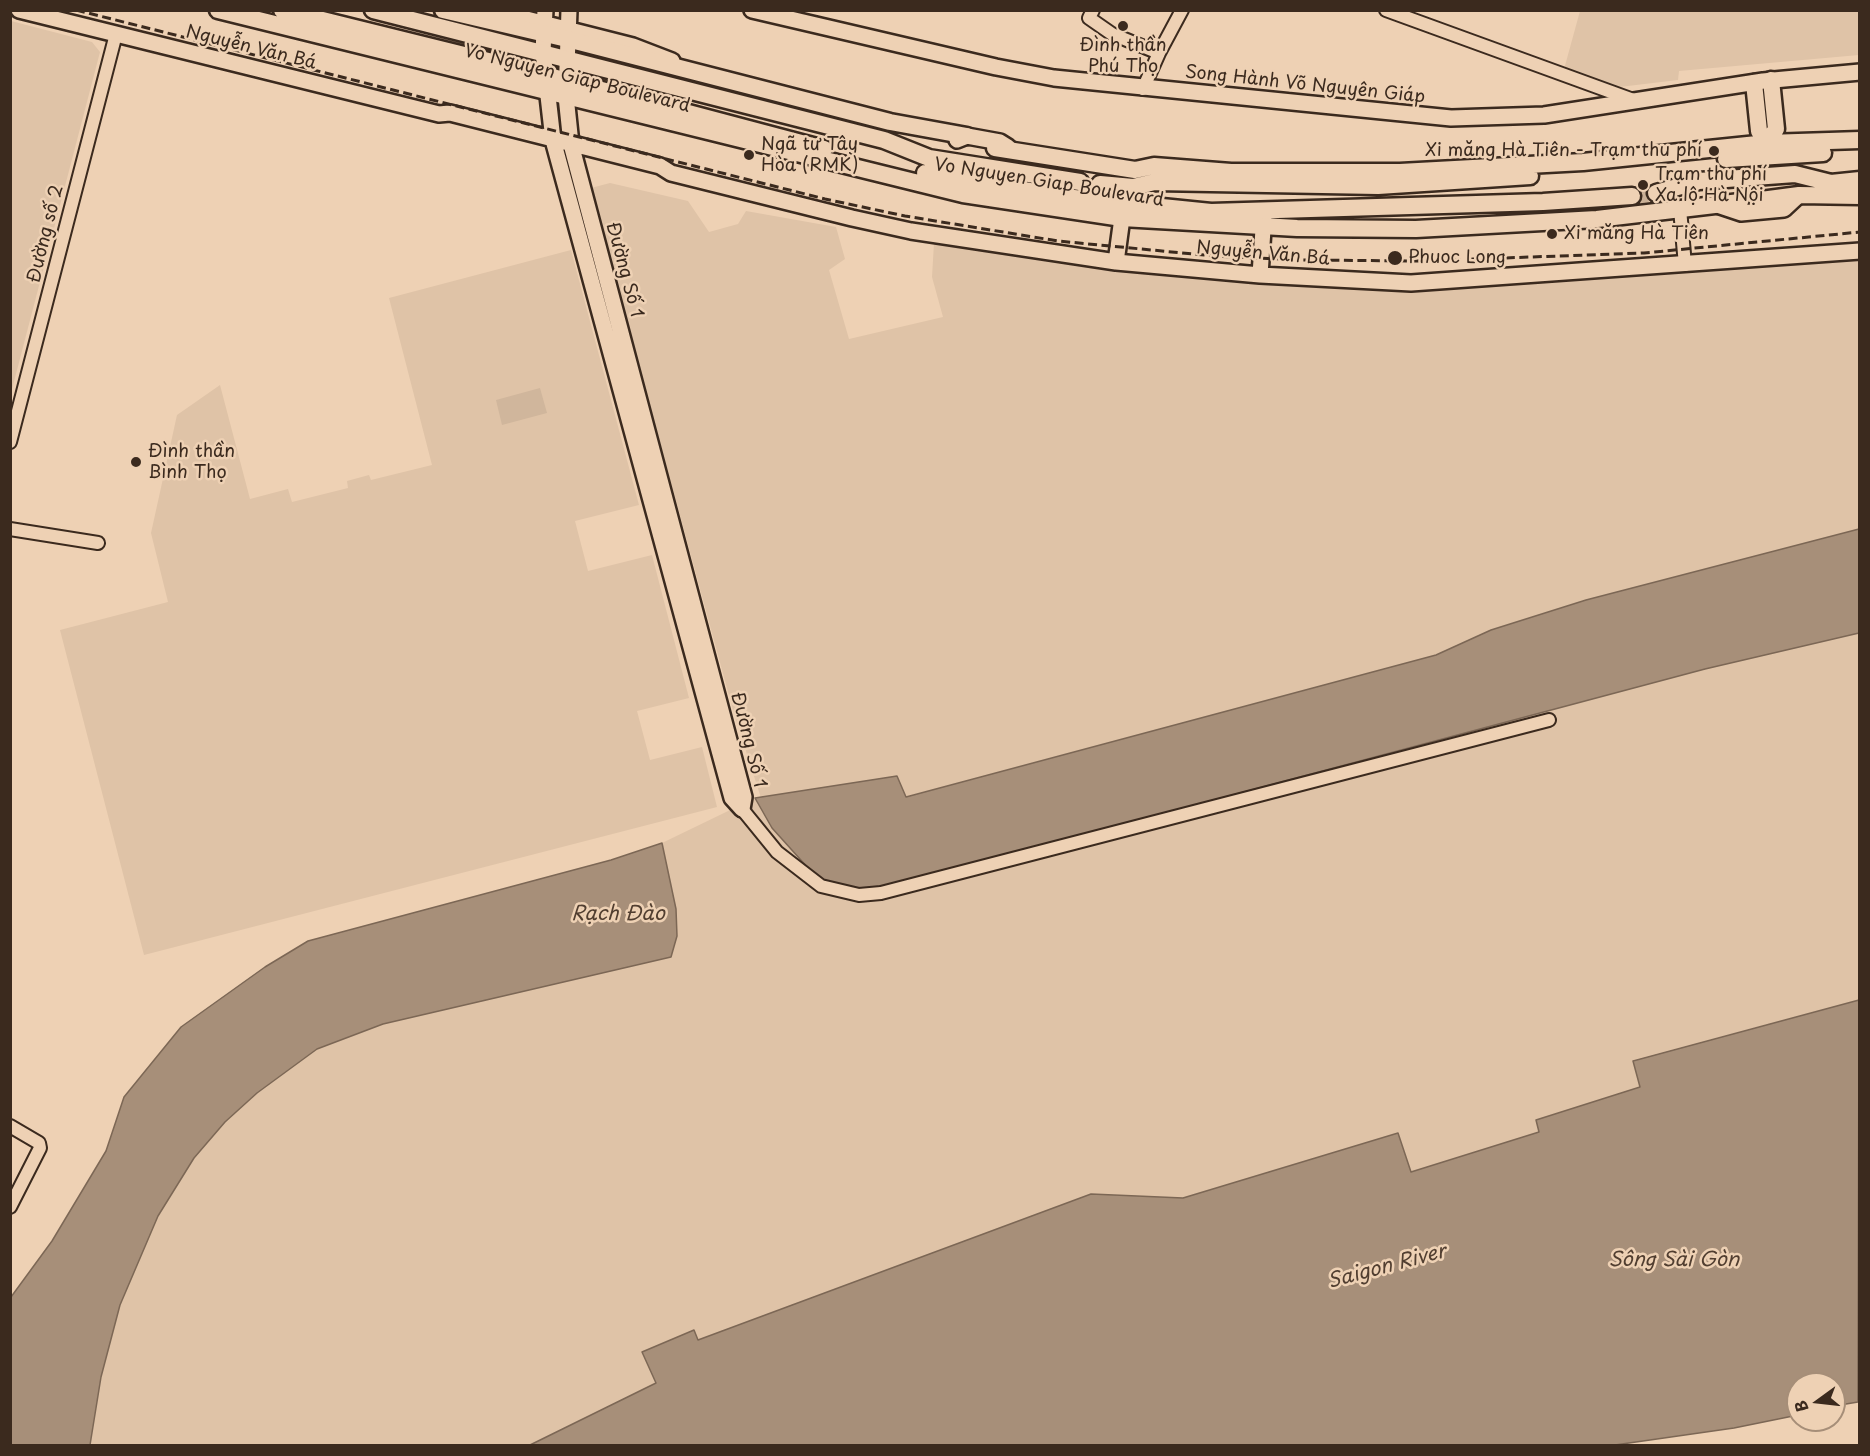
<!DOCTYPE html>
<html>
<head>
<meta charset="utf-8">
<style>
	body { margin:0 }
	#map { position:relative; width:1870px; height:1456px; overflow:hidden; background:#eed1b4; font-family:"Playpen Sans",sans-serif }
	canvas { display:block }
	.frame { position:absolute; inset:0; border:12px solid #3b2a1e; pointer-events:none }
	.north { position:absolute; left:1786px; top:1372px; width:60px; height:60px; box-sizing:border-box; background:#eed1b4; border:2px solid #a68e78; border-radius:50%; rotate:255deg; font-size:16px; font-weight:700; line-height:24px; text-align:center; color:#3b2a1e }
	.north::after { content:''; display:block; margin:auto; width:21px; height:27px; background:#3b2a1e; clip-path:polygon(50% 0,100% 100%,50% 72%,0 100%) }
</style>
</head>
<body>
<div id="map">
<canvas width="1870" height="1456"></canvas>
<div class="frame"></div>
<div class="north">B</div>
</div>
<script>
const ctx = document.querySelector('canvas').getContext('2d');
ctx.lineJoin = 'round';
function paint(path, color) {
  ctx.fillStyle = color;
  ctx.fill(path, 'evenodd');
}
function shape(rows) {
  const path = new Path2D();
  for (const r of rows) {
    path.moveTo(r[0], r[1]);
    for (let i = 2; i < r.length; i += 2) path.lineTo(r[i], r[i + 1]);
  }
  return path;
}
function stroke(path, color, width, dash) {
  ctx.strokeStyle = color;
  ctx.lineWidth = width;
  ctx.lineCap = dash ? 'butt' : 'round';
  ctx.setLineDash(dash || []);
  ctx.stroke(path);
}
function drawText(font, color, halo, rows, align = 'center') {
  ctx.font = font + ' "Playpen Sans",sans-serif';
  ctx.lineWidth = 5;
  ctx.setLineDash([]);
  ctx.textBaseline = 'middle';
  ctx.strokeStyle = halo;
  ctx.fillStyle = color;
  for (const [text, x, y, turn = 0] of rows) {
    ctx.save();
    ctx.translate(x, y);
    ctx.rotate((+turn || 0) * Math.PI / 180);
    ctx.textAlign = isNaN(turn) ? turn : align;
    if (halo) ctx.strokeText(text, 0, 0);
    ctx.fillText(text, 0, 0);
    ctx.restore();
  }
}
paint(shape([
	[1580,11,1859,11,1859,55,1679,71,1678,80,1611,88,1563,73],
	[11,21,92,42,100,52,11,393],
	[610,183,688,201,709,232,738,224,746,211,836,227,845,259,829,270,849,339,943,317,932,277,934,243,1120,269,1288,285,1403,291,1859,258,1859,529,1586,600,1491,630,1436,655,905,797,897,776,761,798,734,714,591,188],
	[571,250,639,505,575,521,588,571,652,555,689,698,637,711,650,760,702,747,717,807,144,955,60,630,168,602,151,533,177,415,220,385,250,499,288,489,292,502,348,488,347,481,369,475,371,480,432,465,389,298],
	[1859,633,1859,1000,1633,1060,1640,1087,1537,1120,1539,1132,1411,1172,1398,1133,1183,1198,1091,1194,698,1340,694,1331,642,1352,656,1383,530,1445,90,1446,101,1377,120,1305,158,1216,194,1158,225,1122,257,1093,317,1049,383,1024,671,957,676,909,662,843,755,798,772,828,818,879,880,889,1705,669]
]), '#dfc3a7');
paint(shape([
	[540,388,547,413,502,425,496,400]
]), '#d0b69c');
const water = shape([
	[1859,529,1859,633,1705,669,880,889,854,890,818,879,772,828,755,798,897,776,906,797,1436,655,1491,630,1586,600,1859,529],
	[662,843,676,909,677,936,671,957,383,1024,317,1049,257,1093,225,1122,194,1158,158,1216,120,1305,101,1377,90,1445,11,1445,11,1297,52,1241,106,1151,124,1097,181,1027,265,967,308,941,611,860,662,843],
	[1859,1000,1858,1402,1834,1406,1834,1384,1798,1384,1798,1415,1734,1428,1608,1446,530,1445,656,1383,642,1352,694,1330,698,1340,1091,1194,1183,1198,1398,1133,1411,1172,1539,1132,1536,1120,1640,1087,1633,1061,1859,1000]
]);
paint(water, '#a78f79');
stroke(water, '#7c6755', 1.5);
stroke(shape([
	[1632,196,1656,193]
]), '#cab096', 16, [16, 8]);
const minor = shape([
	[1093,10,1089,18,1112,34,1159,53],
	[1386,10,1636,101],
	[1143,89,1159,53,1182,10],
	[1680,209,1685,265],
	[10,442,116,34],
	[10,529,98,543],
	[742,809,777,852,821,886,859,895,881,893,1549,720],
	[10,1126,39,1143,40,1148,10,1207]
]);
const major = shape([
	[19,10,439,114,450,113,660,166,671,173,852,218,911,231,1116,262,1260,275,1411,283,1860,251],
	[491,10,633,46,672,61],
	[545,10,543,52,553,140,732,798,742,809],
	[569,10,566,96,571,144,744,797,742,809],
	[752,10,996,67,1054,78,1451,118,1544,115,1763,81,1860,72],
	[957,140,967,136,1000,142,1008,147],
	[1717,205,1741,213,1784,209,1799,195],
	[1116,262,1122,218],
	[1260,275,1264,214]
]);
const highway = shape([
	[218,10,963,194,1122,218,1297,228,1416,229,1597,219,1740,202],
	[282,10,545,75,824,149],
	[373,10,884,140,929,158,1080,182],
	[443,10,567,39,890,122,967,136],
	[1754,83,1759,131,1767,143,1776,129,1771,80],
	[995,148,1135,170,1154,166,1231,172,1400,172,1583,162,1767,143,1860,140],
	[1726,159,1823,153],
	[925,173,1064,197,1211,212,1543,202,1632,196],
	[1100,184,1133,187,1155,182,1378,186,1530,176],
	[1656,193,1699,181,1795,174,1831,183,1860,180],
	[1761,200,1799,195,1860,196]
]);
stroke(minor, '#3b2a1e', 16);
stroke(major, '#3b2a1e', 20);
stroke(highway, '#3b2a1e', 21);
stroke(minor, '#eed1b4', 12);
stroke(major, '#eed1b4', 15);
stroke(highway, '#eed1b4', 16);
stroke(shape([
	[76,10,825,199,905,216,1058,241,1214,256,1301,260,1418,261,1644,253,1860,232]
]), '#3b2a1e', 3, [9, 4.5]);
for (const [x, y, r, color] of [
	[1123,26,6,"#3b2a1e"],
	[1714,151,6,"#3b2a1e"],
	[749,155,6,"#3b2a1e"],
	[1643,185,6,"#3b2a1e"],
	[1552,234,6,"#3b2a1e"],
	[1395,258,8,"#3b2a1e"],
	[136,462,6,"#3b2a1e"]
]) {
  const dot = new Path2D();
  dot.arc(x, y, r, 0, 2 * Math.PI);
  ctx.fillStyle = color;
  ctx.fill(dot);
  stroke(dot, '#eed1b4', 2);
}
drawText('18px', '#3b2a1e', '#eed1b4', [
	["Đình thần",1123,46,"center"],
	["Phú Thọ",1123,67,"center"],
	["Ngã tư Tây",761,145],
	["Hòa (RMK)",761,166],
	["Xi măng Hà Tiên - Trạm thu phí",1702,151,"right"],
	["Trạm thu phí",1655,175],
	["Xa lộ Hà Nội",1655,196],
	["Xi măng Hà Tiên",1564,234],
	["Phuoc Long",1408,258],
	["Đình thần",148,452],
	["Bình Thọ",148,473]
], 'left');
drawText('18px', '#3b2a1e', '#eed1b4', [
	["Nguyễn Văn Bá",251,48,14],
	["Vo Nguyen Giap Boulevard",577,79,14],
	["Song Hành Võ Nguyên Giáp",1305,85,6],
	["Vo Nguyen Giap Boulevard",1049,183,9],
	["Đường số 2",46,234,-76],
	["Nguyễn Văn Bá",1263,254,5],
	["Đường Số 1",624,270,75],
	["Đường Số 1",748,740,76]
]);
drawText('italic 20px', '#513e30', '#eed1b4', [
	["Rạch Đào",618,914],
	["Sông Sài Gòn",1674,1260],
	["Saigon River",1387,1267,-15]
]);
</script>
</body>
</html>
